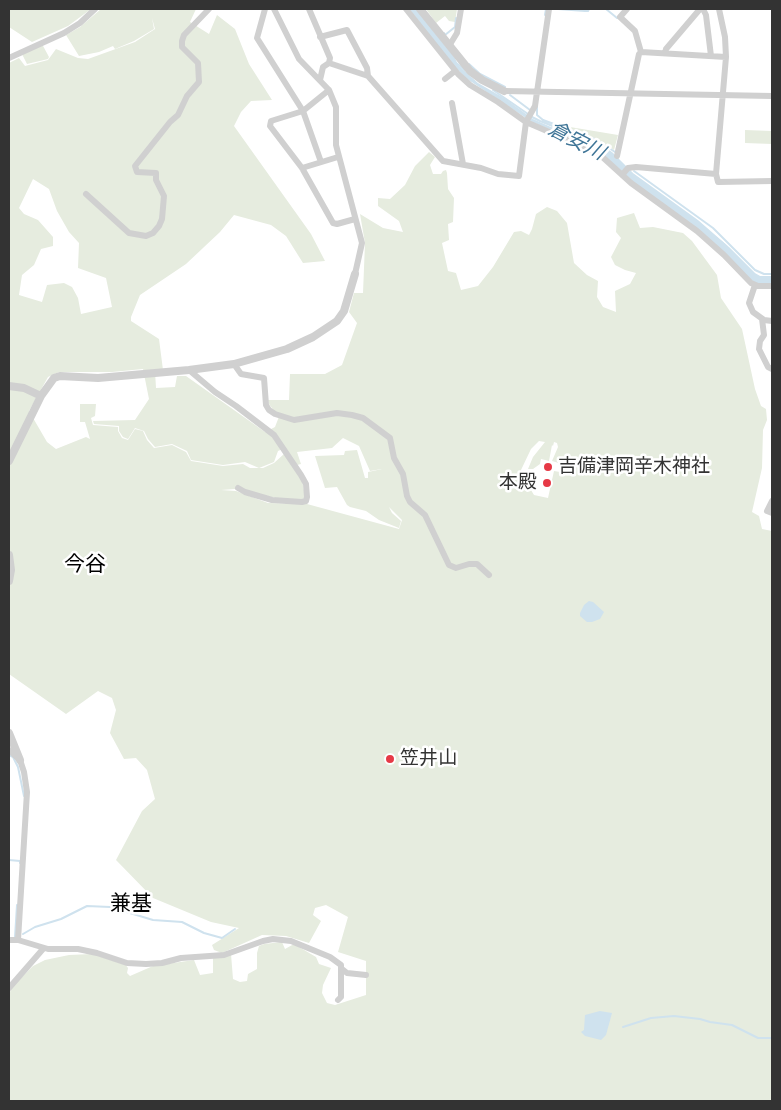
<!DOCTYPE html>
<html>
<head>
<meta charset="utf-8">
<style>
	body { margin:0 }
	#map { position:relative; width:781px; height:1110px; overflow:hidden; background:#fff; font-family:"Sofia Sans Condensed",sans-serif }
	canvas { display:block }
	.frame { position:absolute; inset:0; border:10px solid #333; pointer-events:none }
</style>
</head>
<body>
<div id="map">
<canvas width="781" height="1110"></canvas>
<div class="frame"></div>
</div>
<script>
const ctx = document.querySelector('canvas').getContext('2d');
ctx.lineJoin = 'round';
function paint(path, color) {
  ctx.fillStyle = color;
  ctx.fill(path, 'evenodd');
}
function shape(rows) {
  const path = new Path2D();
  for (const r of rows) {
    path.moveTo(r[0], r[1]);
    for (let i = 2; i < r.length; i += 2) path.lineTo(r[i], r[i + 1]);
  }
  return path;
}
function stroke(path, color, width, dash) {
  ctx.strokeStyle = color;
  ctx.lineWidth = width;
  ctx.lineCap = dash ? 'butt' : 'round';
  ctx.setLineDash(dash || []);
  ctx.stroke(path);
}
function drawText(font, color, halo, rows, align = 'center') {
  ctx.font = font + ' "Sofia Sans Condensed","Noto Sans JP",sans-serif';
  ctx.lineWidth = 5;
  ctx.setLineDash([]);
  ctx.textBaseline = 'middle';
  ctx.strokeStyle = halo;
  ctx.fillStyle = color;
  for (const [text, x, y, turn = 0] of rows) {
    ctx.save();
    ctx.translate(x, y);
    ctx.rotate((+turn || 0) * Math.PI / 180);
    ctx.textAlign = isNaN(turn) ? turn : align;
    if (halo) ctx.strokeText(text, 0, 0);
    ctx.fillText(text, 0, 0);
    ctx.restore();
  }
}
paint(shape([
	[9,9,91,9,68,26,32,42,9,27],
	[101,9,151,9,151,15,151,9,196,9,190,22,209,34,217,15,235,29,249,64,272,100,251,101,241,112,234,126,311,234,325,261,303,263,286,236,271,225,234,215,220,232,186,264,140,295,131,317,131,321,159,339,163,370,155,371,156,388,175,387,177,376,186,376,265,432,275,427,280,414,274,411,269,404,268,400,289,400,290,374,325,374,342,365,357,323,349,312,354,293,363,293,365,243,360,214,383,228,403,232,399,221,378,206,378,198,390,199,405,185,415,166,429,152,435,157,430,165,433,174,441,174,443,171,446,170,447,173,448,189,454,198,453,222,448,224,449,240,442,243,448,271,456,273,461,290,478,286,493,267,514,232,521,231,529,235,532,229,536,214,547,207,557,211,567,223,574,263,587,275,598,281,597,297,603,307,616,312,615,291,630,284,636,273,625,270,615,265,611,257,621,238,616,232,617,218,634,213,640,228,653,227,683,233,692,241,717,275,721,298,742,329,755,389,761,406,766,409,767,420,763,430,762,468,752,512,759,516,762,529,772,531,772,1101,9,1101,9,996,11,988,33,966,45,960,69,955,92,954,125,964,128,968,127,973,130,976,153,966,194,960,200,975,213,973,213,958,231,954,233,979,240,982,247,981,248,974,257,969,257,953,259,946,264,944,282,942,285,949,294,944,316,957,319,964,331,968,323,985,322,993,327,1003,335,1005,366,995,366,961,338,952,348,917,326,905,315,908,313,915,321,921,309,943,286,936,262,935,222,953,214,950,212,945,239,928,211,922,153,898,116,860,142,811,155,799,147,770,136,758,124,759,110,733,116,710,112,698,98,691,66,714,9,674,9,63,19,58,25,66,48,60,56,49,78,58,88,59,135,42,155,29,152,18,154,29,134,41,115,49,113,46,99,52,79,56,66,35,80,27],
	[33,179,49,189,57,211,69,232,79,243,78,268,106,278,112,307,81,314,78,298,72,287,64,283,47,285,42,302,19,295,22,275,34,265,41,249,53,246,53,237,38,220,24,214,19,208],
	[143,369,149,399,135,420,93,421,94,424,119,426,119,431,123,437,128,439,135,428,144,431,148,439,155,447,172,444,187,451,191,460,223,465,245,462,259,468,274,462,278,451,285,448,297,465,301,464,297,452,332,448,343,438,359,446,370,471,382,469,368,472,368,478,365,478,357,450,345,451,344,455,315,456,325,488,337,487,347,505,350,507,366,511,379,520,399,528,401,521,392,513,389,507,402,520,399,529,307,504,268,503,236,491,221,490,235,489,280,499,303,500,305,496,302,480,284,454,274,463,263,468,250,468,243,464,223,466,191,461,186,452,172,445,154,448,147,440,143,431,135,429,128,440,122,438,118,431,118,427,93,425,91,418,95,416,96,404,80,404,80,422,85,422,90,439,86,437,56,449,47,442,29,411,48,377,59,372,112,372],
	[539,441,545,442,533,457,528,469,533,469,540,464,541,459,549,461,552,445,553,446,554,442,557,443,558,447,552,461,562,464,560,472,554,471,548,498,534,495,528,485,519,482,521,470,531,449],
	[426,9,457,9,455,22,449,21,445,16,436,23],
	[42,44,49,57,48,59,27,64,22,54],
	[564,126,618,135,614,150,599,140],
	[745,130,772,131,772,144,745,143]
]), '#e6ecdf');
paint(shape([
	[409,9,416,9,455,58,458,65,478,83,504,98,533,119,569,135,568,137,532,122,467,79,455,67],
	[589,601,593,602,604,612,600,619,592,622,587,622,580,616,580,613,584,605],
	[600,1011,612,1013,606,1035,601,1040,585,1036,581,1032,584,1030,585,1015]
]), '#cfe2ee');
stroke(shape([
	[558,9,585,11,588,11,589,9],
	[606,9,617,18],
	[545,15,546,9],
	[444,33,445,35,455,27,456,18],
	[455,62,465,70],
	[469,64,480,74,505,87],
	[493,90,528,114],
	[510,95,530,110],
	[537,107,537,115,543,120,597,140,615,152],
	[532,117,540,121,595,143,606,150,625,169],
	[634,171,713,228,755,270,764,274,772,274],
	[628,172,709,232,724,244,756,277,772,279],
	[9,755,13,757,18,767,24,796],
	[9,860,20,861,20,863],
	[23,934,35,927,61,919,87,906,110,907,153,920,182,922,204,933,222,938,235,929],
	[15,937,17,905],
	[623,1027,651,1018,674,1016,700,1019,710,1022,732,1025,758,1038,772,1038]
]), '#cfe2ee', 2);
stroke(shape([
	[557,131,600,149,610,157,630,177,695,224,726,251,752,277,759,281,772,281]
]), '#cfe2ee', 10);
stroke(shape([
	[265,9,257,38,303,111,321,162],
	[274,9,299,59,329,90,336,107,336,145,362,243,355,274],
	[309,9,330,58,329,63],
	[406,9,458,74,470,85,498,102,526,122,598,153,631,183,697,231,724,255,751,283,758,286,772,286],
	[703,9,706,15,711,56],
	[320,37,347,30,367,68,368,76],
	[449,46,457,33,461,9],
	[641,52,726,57],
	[665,53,666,49,700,9],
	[9,58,64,33,80,23,95,9],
	[329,63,368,76,443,161,481,168,498,174,519,176,526,122,535,106,549,9],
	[445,79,455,71],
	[320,80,323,67,329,63],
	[329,90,303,111,271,121,270,126,302,168,333,223,337,224,355,219],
	[504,91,772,96],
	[452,103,463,164],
	[617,156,639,54,641,52,635,31,620,17,627,9],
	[302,168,338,157],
	[716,174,718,182,772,181],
	[622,175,628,168,636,167,716,174,726,57,725,37,719,9],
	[86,194,129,233,146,236,153,233,159,226,162,219,164,196,156,180,156,173,137,172,135,166,170,122,178,115,187,96,199,82,198,63,182,47,182,41,184,35,209,9],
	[755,285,749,303,753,312,764,320,772,321],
	[762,319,764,335,760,341,759,349,768,367,772,369],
	[234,364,241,374,264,378,266,405,269,410,275,414,294,420,337,413,352,415,363,418,390,438,394,458,403,474,407,496,410,502,425,515,449,565,456,568,469,564,477,564,489,575],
	[189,370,215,392,236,406,274,435,301,475,306,484,307,497,306,501,302,502,272,500,245,492,238,488],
	[772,501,767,511,772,513],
	[9,750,20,760,24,772,27,792,18,940],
	[9,940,18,940,48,949,78,949,97,953,127,963,146,964,162,963,181,958,224,955,263,941,273,939,291,941,330,957,341,965,341,997,338,1000],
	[342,969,347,973,366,975],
	[9,988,43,949]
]), '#d0d0d0', 6);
stroke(shape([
	[420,9,470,71,482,80,504,91],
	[9,386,24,388,41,396],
	[9,461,41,396,54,378,60,376,98,378,189,370,234,364,287,349,313,337,337,321,344,311,355,274],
	[9,555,11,570,9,581],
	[9,733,20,760]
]), '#d0d0d0', 8);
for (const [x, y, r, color] of [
	[548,467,5,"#e63946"],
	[547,483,5,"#e63946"],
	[390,759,5,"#e63946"]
]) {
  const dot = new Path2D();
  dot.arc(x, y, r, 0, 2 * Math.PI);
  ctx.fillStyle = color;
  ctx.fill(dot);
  stroke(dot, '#fff', 2);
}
drawText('19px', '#333', '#fff', [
	["吉備津岡辛木神社",558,467],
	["本殿",537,483,"right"],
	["笠井山",400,759]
], 'left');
drawText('italic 20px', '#3f7597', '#fff', [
	["倉安川",576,142,27]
]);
drawText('21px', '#000', '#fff', [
	["今谷",85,566],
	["兼基",131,905]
]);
</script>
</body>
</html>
